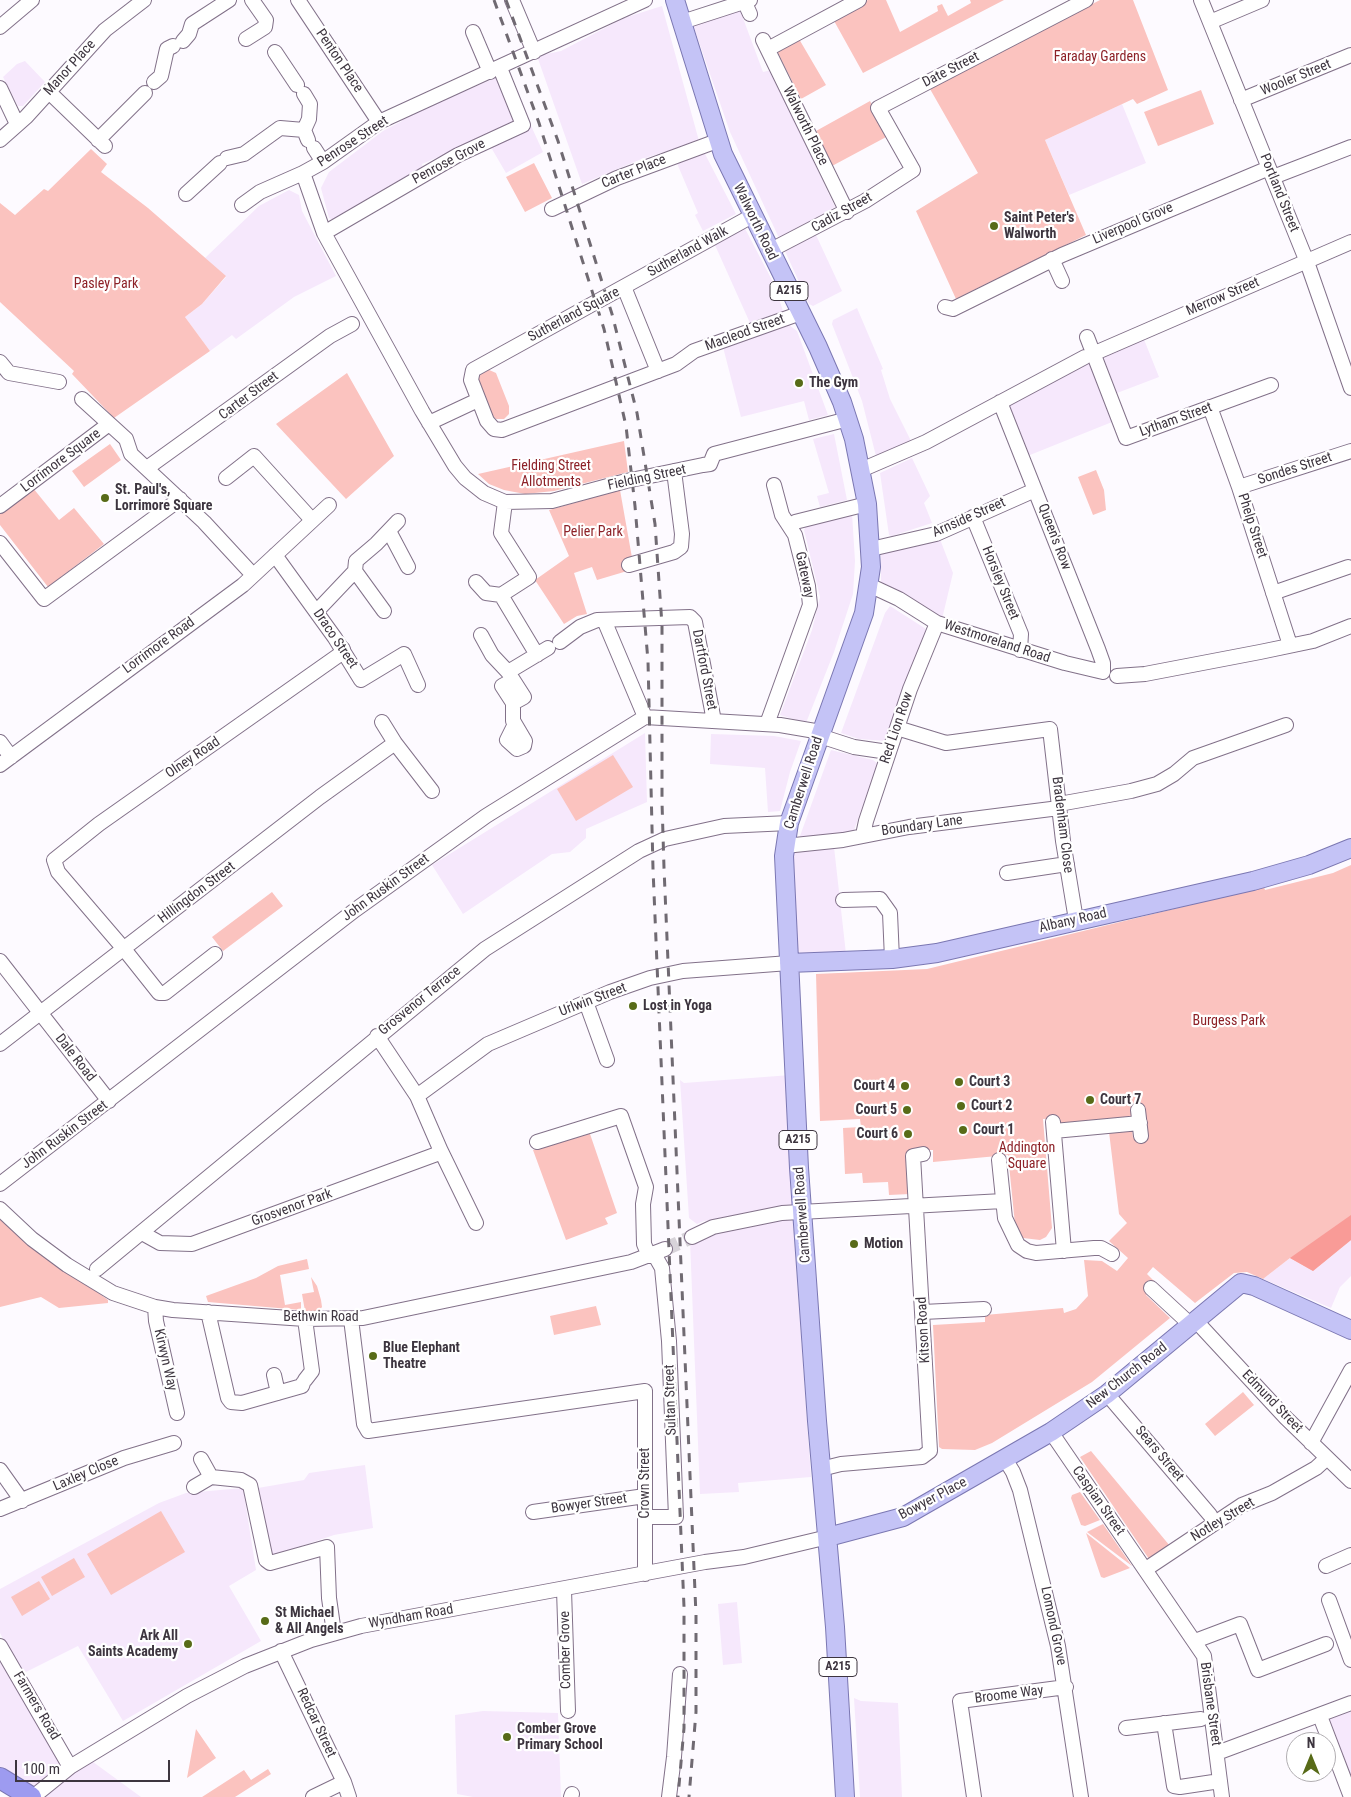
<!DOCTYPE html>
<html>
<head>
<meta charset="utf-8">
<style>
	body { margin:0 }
	#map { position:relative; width:1351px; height:1797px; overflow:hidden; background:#fdfaff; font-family:"Roboto Condensed",sans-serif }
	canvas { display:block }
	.north { position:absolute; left:1286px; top:1732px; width:50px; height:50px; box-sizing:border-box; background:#fff; border:1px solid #b1aeb2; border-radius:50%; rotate:0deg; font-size:14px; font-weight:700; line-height:20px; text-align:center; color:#3d353f }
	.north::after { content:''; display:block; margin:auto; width:18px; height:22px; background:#586b18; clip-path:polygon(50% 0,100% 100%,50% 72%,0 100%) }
	.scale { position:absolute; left:15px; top:1760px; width:155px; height:22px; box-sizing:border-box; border:2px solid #3d353f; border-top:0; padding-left:6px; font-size:15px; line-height:18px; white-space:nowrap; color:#3d353f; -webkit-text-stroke:4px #fff; paint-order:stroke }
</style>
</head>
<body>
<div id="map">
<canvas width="1351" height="1797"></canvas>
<div class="north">N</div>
<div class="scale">100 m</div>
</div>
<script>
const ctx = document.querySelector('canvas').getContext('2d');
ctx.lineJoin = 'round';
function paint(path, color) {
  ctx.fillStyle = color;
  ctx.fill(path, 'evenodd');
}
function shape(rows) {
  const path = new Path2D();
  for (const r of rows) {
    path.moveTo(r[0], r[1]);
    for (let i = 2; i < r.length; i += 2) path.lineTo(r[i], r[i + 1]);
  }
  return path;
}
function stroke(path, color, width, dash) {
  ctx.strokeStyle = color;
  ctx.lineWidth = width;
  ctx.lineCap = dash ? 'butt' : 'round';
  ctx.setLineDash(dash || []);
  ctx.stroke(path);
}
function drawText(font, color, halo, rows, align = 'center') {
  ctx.font = font + ' "Roboto Condensed",sans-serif';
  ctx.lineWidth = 4.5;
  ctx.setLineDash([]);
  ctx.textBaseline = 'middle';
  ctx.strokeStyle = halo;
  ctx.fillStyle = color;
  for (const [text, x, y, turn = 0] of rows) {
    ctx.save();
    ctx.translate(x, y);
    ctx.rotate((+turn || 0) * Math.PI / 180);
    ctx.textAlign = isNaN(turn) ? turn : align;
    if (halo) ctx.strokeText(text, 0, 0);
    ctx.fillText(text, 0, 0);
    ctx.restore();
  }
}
paint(shape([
	[662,6,699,141,639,160,582,184,537,56,561,51,624,18],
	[740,10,763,72,771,70,835,207,779,238,730,132,693,25],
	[25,61,45,82,23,106,18,106,3,77,17,64],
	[507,73,543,152,506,173,485,137,422,164,423,168,334,220,329,218,321,188,329,172,383,131,402,121,401,118],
	[1122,104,1146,163,1069,195,1045,140],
	[704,152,736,214,703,231,695,215,698,213,676,161],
	[289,190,299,195,302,211,336,276,294,297,236,339,232,335,210,351,185,317,202,304,226,277,205,258,259,206],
	[740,219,774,284,783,311,750,323,710,234],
	[816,235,842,291,813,306,809,304,785,251],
	[857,308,883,369,881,370,890,399,911,441,879,457,876,456,862,401,832,324,833,320],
	[789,325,797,331,828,415,809,420,804,401,741,417,723,347],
	[1143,337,1159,377,1117,393,1104,359,1106,354],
	[1088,361,1096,363,1117,420,1025,457,1005,408],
	[834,434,847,500,820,507,817,496,829,493,813,439],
	[912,458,930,496,924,503,932,523,892,536,889,535,880,473],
	[852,513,855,561,853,594,834,652,806,723,780,715,812,630,820,597,804,530,806,526],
	[938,534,953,573,942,619,887,589,881,582,881,551],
	[890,606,926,629,886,741,859,739,841,733,885,613],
	[645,733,647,802,586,829,586,838,570,852,552,854,463,914,432,865],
	[711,734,774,736,801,741,790,772,780,811,768,812,765,768,710,764],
	[831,750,873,760,877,763,877,766,853,833,801,839,800,836],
	[834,847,846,954,803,956,796,953,792,856,795,850],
	[791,1075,794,1203,784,1210,704,1221,697,1224,689,1218,680,1080,684,1083],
	[790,1217,793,1219,811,1477,738,1483,739,1492,700,1494,690,1240,694,1232],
	[1351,1240,1351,1276,1340,1287,1331,1308,1263,1279,1290,1258,1313,1271],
	[365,1465,373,1528,334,1535,274,1555,271,1552,258,1488,304,1480,309,1473],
	[243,1488,256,1570,229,1586,261,1641,123,1721,78,1646,22,1674,0,1633,0,1589,159,1503,186,1493],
	[737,1602,742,1663,723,1665,718,1604],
	[0,1653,66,1764,89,1759,141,1797,44,1797,0,1768],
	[854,1698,861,1701,898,1703,902,1797,860,1797],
	[483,1711,558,1713,561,1797,473,1797,457,1794,455,1715],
	[1351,1711,1351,1780,1327,1720]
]), '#f6e8fc');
paint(shape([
	[868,0,886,0,900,32,938,11,937,6,942,4,948,16,971,3,970,0,1004,0,863,73,833,19],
	[1100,0,1133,0,1168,90,1137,104,1133,99,1045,140,1086,235,956,299,916,211,978,173,930,89],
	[799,39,826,85,801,99,777,51],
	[1201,90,1214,124,1158,146,1144,112],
	[870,101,888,136,832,166,816,131],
	[91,149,107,164,101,172,148,208,226,276,202,304,185,317,210,351,114,418,72,374,74,371,0,302,0,203,15,215,44,189,48,191],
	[534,163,552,198,525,212,506,177],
	[487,369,496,373,509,406,509,414,504,419,496,419,493,416,476,379,479,372],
	[347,373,394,456,346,499,276,424],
	[624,441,628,472,554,491,525,494,504,490,489,484,478,474],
	[110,444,121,460,84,487,72,471],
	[1096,470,1104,490,1106,510,1093,515,1078,477],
	[33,488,59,520,74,508,104,544,48,587,0,525,0,511],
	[620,490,634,569,597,580,592,567,574,573,587,614,577,616,564,624,535,580,569,556,549,510],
	[613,755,633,787,576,821,557,789],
	[1351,865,1351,1240,1313,1271,1290,1258,1263,1279,1247,1272,1234,1273,1195,1303,1153,1267,1147,1274,1155,1282,1155,1286,1146,1295,1170,1318,1092,1382,992,1443,975,1450,942,1449,939,1447,933,1325,985,1322,985,1315,1063,1308,1064,1313,1076,1309,1088,1296,1084,1260,1102,1261,1117,1271,1128,1258,1109,1241,1127,1223,1119,1214,1109,1132,1132,1129,1133,1138,1147,1137,1133,1117,1060,1125,1059,1118,1043,1119,1052,1228,1046,1237,1040,1240,1023,1238,1015,1224,1008,1155,933,1162,933,1150,922,1150,910,1194,889,1195,888,1182,863,1183,862,1173,845,1174,843,1128,861,1127,860,1119,820,1121,816,974,927,969,1264,887,1265,890,1333,873],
	[272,892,283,906,223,951,212,937],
	[589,1131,617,1213,605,1218,608,1224,566,1240,533,1150],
	[0,1212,64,1267,108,1300,108,1303,59,1308,41,1297,0,1307],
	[307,1259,309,1269,280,1275,285,1305,301,1302,301,1310,208,1302,206,1296,256,1278,278,1266],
	[311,1277,317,1286,321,1300,322,1307,318,1312,305,1311,302,1294,314,1292],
	[596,1306,601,1325,554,1335,550,1316],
	[1243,1392,1254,1405,1215,1436,1205,1424],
	[1091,1451,1170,1546,1149,1559,1080,1457],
	[1080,1492,1100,1520,1085,1526,1081,1525,1071,1498,1072,1495],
	[161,1511,185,1552,111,1595,87,1554],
	[1103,1524,1132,1566,1087,1532],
	[1086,1533,1130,1568,1104,1578,1101,1577],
	[74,1558,85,1577,52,1596,41,1577],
	[39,1581,50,1599,22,1616,11,1597],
	[196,1729,216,1758,187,1778],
	[268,1769,271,1774,235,1797,202,1797,244,1770,251,1780]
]), '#fbc3bf');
paint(shape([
	[1351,1215,1351,1240,1313,1271,1290,1258]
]), '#f99b97');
stroke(shape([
	[665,1249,692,1237]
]), '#d7d3d9', 14, [14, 7]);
const minor = shape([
	[298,0,379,122],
	[512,0,534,52],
	[645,0,379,122,323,162,303,173,324,233,422,411,455,466,465,478,484,493,505,502,552,501,626,481,703,465,710,464,714,454,848,419],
	[1201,0,1307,262,1351,388],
	[745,3,750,14],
	[682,22,750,0],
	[1210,22,1262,0],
	[0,27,32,0],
	[473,32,490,72],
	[246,39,265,27,266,20,252,0],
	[763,40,847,212],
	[183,41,189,34,192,24,229,0],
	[768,49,859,0],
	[275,52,297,85],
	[154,82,161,76,167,49,173,46],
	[0,88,17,124],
	[49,92,105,146],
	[304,94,310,104,309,119,304,130,308,140],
	[1241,100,1351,55],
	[0,140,26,117,105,30,144,0],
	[98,140,145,93],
	[314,148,323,162],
	[227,158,244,154,280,128,304,130],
	[1273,177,1351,147],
	[186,194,220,163],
	[242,205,260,192,303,173],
	[552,209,617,178,717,141],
	[752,216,473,370,471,380,487,421,494,429,502,430,676,364,694,351,801,313],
	[324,233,458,155,523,125,500,68],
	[769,251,865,201,913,170,878,108,1086,0],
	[1052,259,1062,281],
	[624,287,658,371],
	[945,307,953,309,1062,255,1269,168],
	[1087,337,1126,438,1271,385],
	[1095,353,1351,242],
	[0,362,9,373,59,382],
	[82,399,126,439,131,454,204,522,253,575],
	[1210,407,1239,487,1290,645],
	[429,423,478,400],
	[147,468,330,336,352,324],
	[861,470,926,442,1085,357],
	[226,478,254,456,312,520],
	[1239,487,1351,451],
	[505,502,501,533,529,577,501,595,537,655],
	[0,506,109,424],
	[973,517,1021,634,1020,650],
	[795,522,867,504],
	[389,531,408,567],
	[0,543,44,599,180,499],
	[871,549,936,534,1035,490],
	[275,555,335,638,361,680,404,654,418,685],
	[629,565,674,552,681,547,682,534,674,471],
	[476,582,486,593,501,595],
	[869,585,899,599,937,623,1065,663,1103,672,1103,663,1098,649,1000,402],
	[1273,593,1348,567],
	[317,611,355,571],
	[384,611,355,571,356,561,376,544,398,521],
	[604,620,645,717],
	[481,635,492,655,508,672],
	[560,642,580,627,597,620,690,617,695,622,714,721],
	[1117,676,1145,674,1260,652,1313,641,1351,626],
	[513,680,502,686,513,703],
	[382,722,395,743,432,791],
	[515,724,507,740,517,749,524,746,525,741,515,724,513,721,513,703,524,697,508,672,548,648],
	[767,724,810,605,808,586,795,535,782,515,774,485],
	[897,728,946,743,1050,729,1063,841,1076,920],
	[820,736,854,747,888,752],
	[0,742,11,757],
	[0,765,243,585,329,505],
	[1059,804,1131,791,1157,784,1174,774,1193,758,1286,725],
	[863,835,866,821,910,689,937,623],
	[785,846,843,840,909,827,1059,808],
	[1007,873,1067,864],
	[843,900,880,899,890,913,892,959],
	[215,954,165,993,159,993,124,949,58,872,54,860,99,824,339,655,343,649],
	[0,961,109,1101],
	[586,1002,607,1060],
	[0,1044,320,797,395,743],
	[417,1096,488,1044,610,992,650,978,683,971,789,963],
	[1138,1110,1141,1136],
	[1053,1122,1064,1251],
	[1054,1131,1140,1123],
	[537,1142,621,1116,646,1187,643,1204,644,1244,649,1256],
	[440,1149,476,1223],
	[999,1160,1005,1218,1018,1245,1027,1251,1036,1253,1094,1248,1101,1248,1112,1254],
	[0,1184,355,910,486,816,645,717,780,725,821,732],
	[0,1209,32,1239,67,1265,113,1293,155,1307,173,1310,305,1319,363,1318,631,1262,665,1249],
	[142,1233,160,1243,192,1244,437,1154,440,1149,417,1096,377,1036],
	[692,1237,713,1227,782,1213,1003,1201],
	[97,1269,485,949,639,851,665,839,724,826,789,823],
	[1151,1288,1191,1325],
	[155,1307,156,1321,177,1413],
	[208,1312,228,1398,231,1402,242,1403,302,1386,303,1383],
	[923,1312,984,1309],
	[305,1319,312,1371,305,1380],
	[351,1319,364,1424,368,1431,645,1391,645,1574],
	[1196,1321,1286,1418,1351,1481],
	[274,1375,278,1393],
	[1107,1394,1210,1515],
	[1051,1432,1204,1656,1222,1797],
	[1311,1443,1351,1370],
	[201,1459,211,1477],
	[1005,1459,1013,1472,1020,1490,1058,1646,1081,1797],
	[821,1469,841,1464,922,1457,930,1451,913,1156,923,1154],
	[0,1470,22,1501],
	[194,1487,211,1477,241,1480,250,1485,266,1560,270,1563,327,1547,329,1598,334,1633],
	[0,1509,124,1458,174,1443],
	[533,1512,645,1496],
	[645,1517,676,1517,669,1341,662,1268,654,1254],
	[1326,1566,1351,1555],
	[1146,1569,1242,1505,1272,1493,1316,1468,1327,1458],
	[564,1590,568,1711],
	[1329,1600,1351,1660],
	[1195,1641,1240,1624,1258,1670,1326,1644],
	[0,1646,70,1767],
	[281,1651,344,1782,349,1797],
	[1320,1716,1351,1797],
	[1164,1723,1174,1786,1180,1787,1220,1781],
	[1126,1728,1201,1719],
	[1217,1753,1351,1703],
	[33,1797,70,1767,187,1696,245,1666,311,1640,361,1626,705,1562,744,1557,828,1537],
	[313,1797,344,1782],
	[571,1797,572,1794],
	[669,1797,674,1757,680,1674],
	[974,1797,960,1701,1066,1687]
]);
const major = shape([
	[675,0,723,154,818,347,842,402,854,439,867,504,871,567,864,613,789,823,784,856,799,1168,817,1421,835,1627,845,1797],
	[789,963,892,959,937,953,1253,881,1309,865,1351,848],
	[828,1537,903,1517,1051,1432,1107,1394,1241,1283,1254,1286,1351,1330]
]);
const highway = shape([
	[0,1778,31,1797]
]);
stroke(minor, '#827189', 16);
stroke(major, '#7b77b2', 20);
stroke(highway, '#7b77b2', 22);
stroke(minor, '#fff', 14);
stroke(major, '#c4c3f6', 18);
stroke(highway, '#9d9bf0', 20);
stroke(shape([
	[494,0,539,123,604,329,626,426,635,506,648,661,653,869,684,1607,684,1728,678,1797],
	[506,0,558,141,612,314,637,413,655,524,662,625,662,802,664,868,696,1615,696,1712,689,1797]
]), '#706a72', 3, [9, 9]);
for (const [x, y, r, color] of [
	[994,226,5,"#586b18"],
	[799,383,5,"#586b18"],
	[105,498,5,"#586b18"],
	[633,1006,5,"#586b18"],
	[959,1082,5,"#586b18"],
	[905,1086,5,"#586b18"],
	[1090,1100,5,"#586b18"],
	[961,1106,5,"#586b18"],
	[907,1110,5,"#586b18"],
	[963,1130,5,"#586b18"],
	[908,1134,5,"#586b18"],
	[854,1244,5,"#586b18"],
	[373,1356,5,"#586b18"],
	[265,1621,5,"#586b18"],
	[188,1644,5,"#586b18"],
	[507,1737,5,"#586b18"]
]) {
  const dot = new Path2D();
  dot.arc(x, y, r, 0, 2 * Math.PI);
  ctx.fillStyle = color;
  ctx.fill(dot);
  stroke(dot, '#fff', 2);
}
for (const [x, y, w] of [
	[789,291,38],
	[798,1140,38],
	[838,1667,38]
]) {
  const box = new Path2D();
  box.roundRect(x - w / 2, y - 9.5, w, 19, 4);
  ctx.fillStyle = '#fff';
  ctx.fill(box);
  stroke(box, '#3d353f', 1);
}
drawText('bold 12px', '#3d353f', null, [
	["A215",789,291],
	["A215",798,1140],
	["A215",838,1667]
]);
drawText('14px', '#8d2127', '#fff', [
	["Faraday Gardens",1100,57],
	["Pasley Park",106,284],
	["Fielding Street",551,466],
	["Allotments",551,482],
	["Pelier Park",593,532],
	["Burgess Park",1229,1021],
	["Addington",1027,1148],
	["Square",1027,1164]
]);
drawText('14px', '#3d353f', '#fff', [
	["Penton Place",339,61,56],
	["Manor Place",70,68,-48],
	["Date Street",951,70,-27],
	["Wooler Street",1296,78,-22],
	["Walworth Place",805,126,64],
	["Penrose Street",353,142,-33],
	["Penrose Grove",449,162,-28],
	["Carter Place",634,172,-22],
	["Portland Street",1279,193,68],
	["Cadiz Street",842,213,-29],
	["Walworth Road",755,222,64],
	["Liverpool Grove",1133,224,-23],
	["Sutherland Walk",688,252,-29],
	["Merrow Street",1223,297,-23],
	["Sutherland Square",574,315,-28],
	["Macleod Street",745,333,-20],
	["Carter Street",249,396,-37],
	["Lytham Street",1176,420,-20],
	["Lorrimore Square",61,461,-37],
	["Sondes Street",1295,469,-18],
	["Fielding Street",647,478,-12],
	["Arnside Street",969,518,-24],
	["Phelp Street",1252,526,72],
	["Queen's Row",1054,537,69],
	["Gateway",804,575,78],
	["Horsley Street",1000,583,68],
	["Draco Street",335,639,56],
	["Westmoreland Road",997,642,18],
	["Lorrimore Road",159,646,-36],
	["Dartford Street",704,670,79],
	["Red Lion Row",897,728,-71],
	["Olney Road",193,758,-34],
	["Camberwell Road",804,783,-72],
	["Bradenham Close",1062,825,83],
	["Boundary Lane",922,826,-8],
	["John Ruskin Street",386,888,-36],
	["Hillingdon Street",197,893,-37],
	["Albany Road",1073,921,-13],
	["Urlwin Street",593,1000,-21],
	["Grosvenor Terrace",420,1001,-39],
	["Dale Road",75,1058,52],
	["John Ruskin Street",65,1135,-37],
	["Grosvenor Park",292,1208,-20],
	["Camberwell Road",803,1215,-94],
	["Bethwin Road",321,1317],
	["Kitson Road",924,1330,-93],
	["Kirwyn Way",165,1360,77],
	["New Church Road",1127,1376,-38],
	["Sultan Street",671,1400,-92],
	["Edmund Street",1272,1402,46],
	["Sears Street",1159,1454,50],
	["Laxley Close",86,1474,-23],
	["Crown Street",645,1483,-90],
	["Bowyer Place",933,1499,-28],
	["Caspian Street",1098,1501,55],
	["Bowyer Street",589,1504,-8],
	["Notley Street",1223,1520,-31],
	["Wyndham Road",411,1617,-10],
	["Lomond Grove",1053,1626,78],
	["Comber Grove",566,1650,-91],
	["Broome Way",1009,1695,-7],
	["Brisbane Street",1210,1704,82],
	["Farmers Road",36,1706,59],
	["Redcar Street",316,1723,65]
]);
drawText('bold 14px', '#3d353f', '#fff', [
	["Saint Peter's",1004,218],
	["Walworth",1004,234],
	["The Gym",809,383],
	["St. Paul's,",115,490],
	["Lorrimore Square",115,506],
	["Lost in Yoga",643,1006],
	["Court 3",969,1082],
	["Court 4",895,1086,"right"],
	["Court 7",1100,1100],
	["Court 2",971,1106],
	["Court 5",897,1110,"right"],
	["Court 1",973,1130],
	["Court 6",898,1134,"right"],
	["Motion",864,1244],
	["Blue Elephant",383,1348],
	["Theatre",383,1364],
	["St Michael",275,1613],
	["& All Angels",275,1629],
	["Ark All",178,1636,"right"],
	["Saints Academy",178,1652,"right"],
	["Comber Grove",517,1729],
	["Primary School",517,1745]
], 'left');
</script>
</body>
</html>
